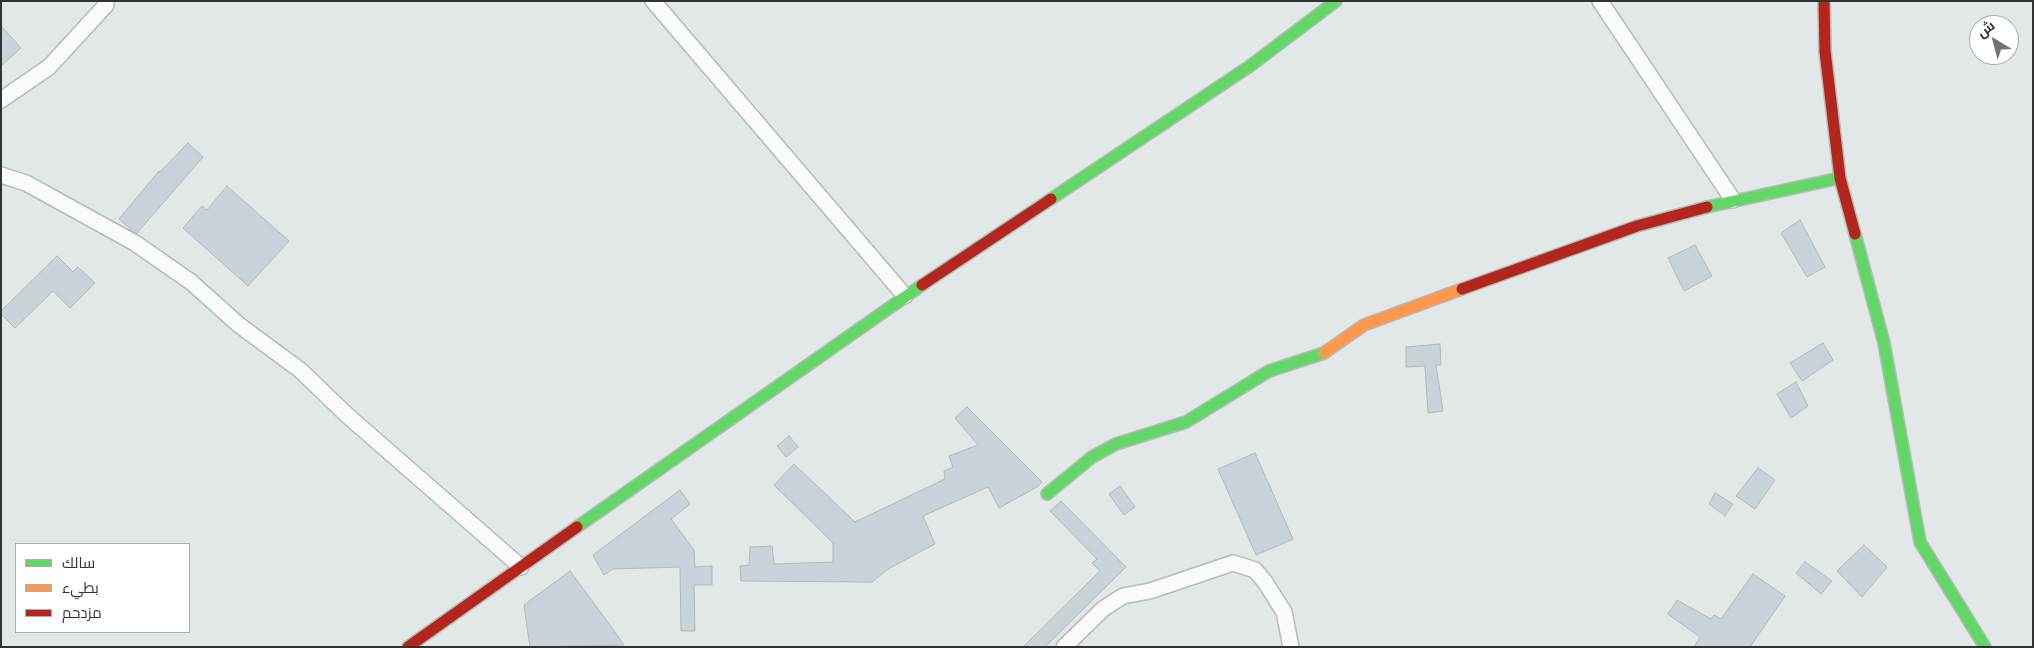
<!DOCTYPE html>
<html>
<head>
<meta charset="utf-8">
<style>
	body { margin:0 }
	#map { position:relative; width:2034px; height:648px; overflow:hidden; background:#e2e7e8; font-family:Commissioner,Cairo,sans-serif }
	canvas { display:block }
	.frame { position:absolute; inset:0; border:2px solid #303435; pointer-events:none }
	.legend { position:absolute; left:15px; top:543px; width:175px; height:90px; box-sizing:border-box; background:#fff; border:1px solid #acaeae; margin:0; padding:6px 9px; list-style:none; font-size:15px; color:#303435 }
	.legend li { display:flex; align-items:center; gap:10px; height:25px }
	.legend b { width:25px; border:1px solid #acaeae }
	.north { position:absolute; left:1969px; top:15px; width:50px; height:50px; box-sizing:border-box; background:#fff; border:1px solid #acaeae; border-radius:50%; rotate:323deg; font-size:14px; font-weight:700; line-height:20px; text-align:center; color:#303435 }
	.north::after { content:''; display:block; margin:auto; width:18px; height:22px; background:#6e7374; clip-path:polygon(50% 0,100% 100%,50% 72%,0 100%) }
</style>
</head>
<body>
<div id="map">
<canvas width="2034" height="648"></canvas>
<div class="frame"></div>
<ul class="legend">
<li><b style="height:6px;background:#63d668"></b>سالك</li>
<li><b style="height:6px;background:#ff974d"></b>بطيء</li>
<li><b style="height:6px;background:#b3261e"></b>مزدحم</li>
</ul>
<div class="north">ش</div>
</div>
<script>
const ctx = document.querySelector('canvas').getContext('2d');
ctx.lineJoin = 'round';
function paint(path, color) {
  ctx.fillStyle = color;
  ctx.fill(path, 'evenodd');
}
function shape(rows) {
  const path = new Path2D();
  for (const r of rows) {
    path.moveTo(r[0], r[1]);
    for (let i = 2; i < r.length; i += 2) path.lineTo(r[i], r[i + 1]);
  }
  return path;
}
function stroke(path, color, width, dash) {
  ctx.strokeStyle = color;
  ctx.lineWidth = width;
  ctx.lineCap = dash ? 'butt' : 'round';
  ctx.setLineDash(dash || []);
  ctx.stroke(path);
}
const building = shape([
	[1,26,21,48,1,66,1,26],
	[188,143,203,157,137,233,134,232,119,219,159,171,160,172,188,143],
	[227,186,289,241,248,286,183,228,202,206,207,210,227,186],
	[1800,220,1825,267,1807,277,1781,233,1800,220],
	[1695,245,1712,276,1684,291,1668,258,1695,245],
	[57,256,73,272,78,267,95,283,70,308,53,291,15,328,1,314,1,311,57,256],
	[1823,343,1833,360,1802,381,1790,363,1823,343],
	[1440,344,1441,365,1436,365,1443,411,1428,413,1425,366,1406,367,1406,347,1440,344],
	[1796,382,1808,406,1791,418,1777,394,1796,382],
	[967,407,1042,482,1037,487,999,508,988,487,923,516,935,544,888,569,872,582,741,581,740,566,749,565,750,547,772,546,774,564,833,562,833,543,774,485,794,464,855,522,945,479,944,471,953,467,949,456,978,445,955,418,967,407],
	[789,436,798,447,786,457,777,446,789,436],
	[1255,453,1293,539,1256,555,1218,469,1255,453],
	[1758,468,1775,480,1755,509,1736,496,1758,468],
	[1120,486,1135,507,1124,515,1109,494,1120,486],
	[680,490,690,504,671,519,694,550,695,567,712,566,712,585,694,585,695,631,681,631,680,567,613,569,604,575,593,555,680,490],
	[1715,493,1733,504,1725,516,1709,504,1715,493],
	[1061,501,1126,567,1045,647,1023,647,1100,571,1092,563,1097,559,1050,511,1061,501],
	[1864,545,1887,567,1862,597,1837,571,1864,545],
	[1805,562,1832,581,1821,594,1796,573,1805,562],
	[570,571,610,625,624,645,530,647,524,605,570,571],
	[1753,574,1785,596,1750,647,1694,647,1700,637,1668,614,1677,600,1711,619,1714,615,1721,619,1753,574]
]);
paint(building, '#cad3da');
stroke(building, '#b3b7b8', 1);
const street = shape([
	[653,1,905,296],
	[1600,1,1733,200],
	[1,100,49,67,106,5,106,1],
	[1,175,26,183,135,243,191,282,239,325,300,370,348,416,521,567],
	[1064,647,1103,609,1123,596,1150,591,1233,563,1255,570,1265,582,1284,612,1291,647]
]);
const fast = shape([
	[1051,199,1250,66,1336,1],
	[1707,207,1840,178],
	[1855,234,1884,343,1920,542,1985,647],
	[1047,494,1092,457,1116,444,1186,422,1269,371,1324,353],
	[577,527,922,285]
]);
const slow = shape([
	[1324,353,1364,325,1462,289]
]);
const jam = shape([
	[1824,1,1825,51,1840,178,1855,234],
	[922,285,1051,199],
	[1462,289,1637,226,1707,207],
	[408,647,577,527]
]);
stroke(street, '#b5babb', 18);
stroke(fast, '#b5babb', 14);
stroke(slow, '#b5babb', 14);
stroke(jam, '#b5babb', 14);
stroke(street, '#fbfbfc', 15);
stroke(fast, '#63d668', 11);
stroke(slow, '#ff974d', 11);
stroke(jam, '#b3261e', 11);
</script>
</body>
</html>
